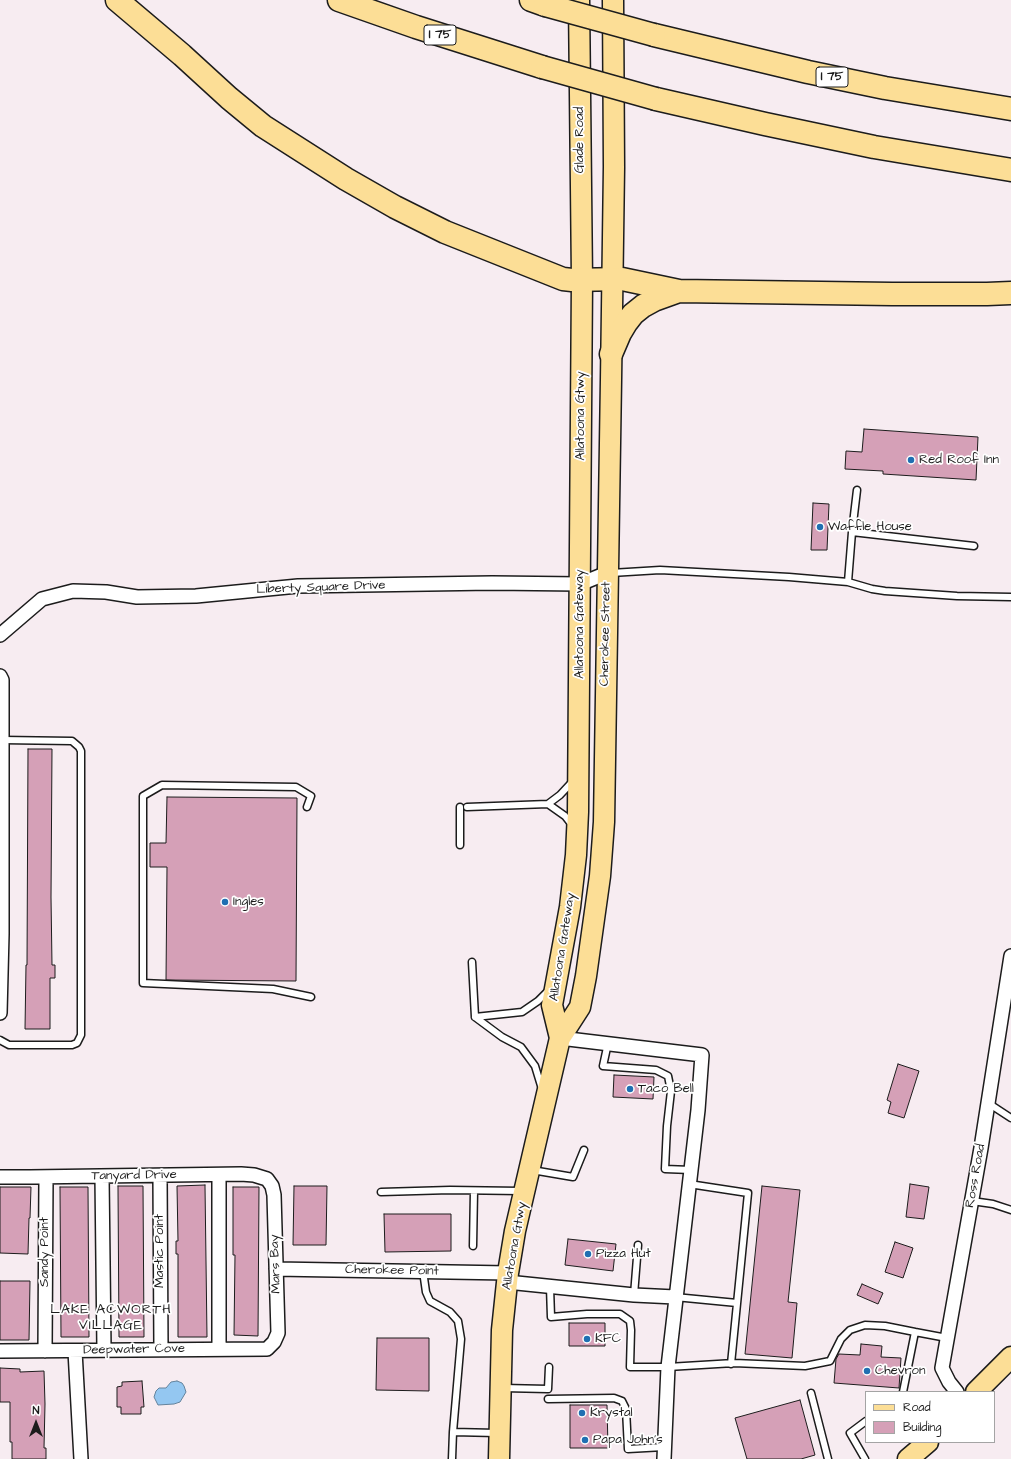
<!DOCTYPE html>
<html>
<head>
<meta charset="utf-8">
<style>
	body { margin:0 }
	#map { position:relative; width:1011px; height:1459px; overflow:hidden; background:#f7ecf1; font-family:"Architects Daughter",sans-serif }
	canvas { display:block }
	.legend { position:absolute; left:865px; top:1391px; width:130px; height:52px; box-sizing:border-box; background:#fff; border:1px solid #a4a4a4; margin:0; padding:5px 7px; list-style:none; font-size:12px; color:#1c1c1c }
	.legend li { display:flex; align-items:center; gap:8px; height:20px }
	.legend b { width:20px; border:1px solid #a4a4a4 }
	.north { position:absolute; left:16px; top:1403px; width:40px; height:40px; -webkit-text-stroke:3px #fff; paint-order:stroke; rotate:0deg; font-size:11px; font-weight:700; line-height:16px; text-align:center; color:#1c1c1c }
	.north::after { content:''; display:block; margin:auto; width:14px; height:18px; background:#1c1c1c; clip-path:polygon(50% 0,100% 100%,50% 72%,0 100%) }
</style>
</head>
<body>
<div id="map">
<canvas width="1011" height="1459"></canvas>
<ul class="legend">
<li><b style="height:5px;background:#fcde96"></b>Road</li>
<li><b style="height:11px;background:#d5a0b7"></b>Building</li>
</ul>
<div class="north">N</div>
</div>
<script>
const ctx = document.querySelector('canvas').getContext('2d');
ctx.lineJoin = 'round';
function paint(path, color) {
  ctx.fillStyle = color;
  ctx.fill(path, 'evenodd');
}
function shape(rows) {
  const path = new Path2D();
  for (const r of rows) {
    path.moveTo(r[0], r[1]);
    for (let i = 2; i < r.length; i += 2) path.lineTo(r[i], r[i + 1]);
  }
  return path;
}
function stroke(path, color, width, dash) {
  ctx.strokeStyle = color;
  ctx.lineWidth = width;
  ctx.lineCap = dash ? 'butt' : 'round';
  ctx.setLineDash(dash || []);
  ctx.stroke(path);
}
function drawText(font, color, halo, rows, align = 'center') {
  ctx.font = font + ' "Architects Daughter",sans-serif';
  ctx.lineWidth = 3.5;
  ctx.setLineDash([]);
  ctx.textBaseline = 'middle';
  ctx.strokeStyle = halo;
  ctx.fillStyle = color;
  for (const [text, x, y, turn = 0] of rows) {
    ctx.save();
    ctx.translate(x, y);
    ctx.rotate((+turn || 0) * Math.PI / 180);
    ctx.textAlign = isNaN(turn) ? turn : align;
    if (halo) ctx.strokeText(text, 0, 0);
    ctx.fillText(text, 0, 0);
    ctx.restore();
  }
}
const water = shape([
	[177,1381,182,1383,184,1386,186,1392,180,1402,174,1404,158,1405,154,1397,156,1391,159,1388,166,1388,171,1382,177,1381]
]);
paint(water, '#94c7f1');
stroke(water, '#64839c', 1);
const building = shape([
	[864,429,978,437,976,480,883,474,883,471,845,469,846,451,862,452,864,429],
	[813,503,829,504,827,550,811,550,813,503],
	[28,749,52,749,51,897,52,965,55,965,55,978,50,978,50,1029,25,1029,26,965,27,965,28,749],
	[167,797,297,798,296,981,166,980,167,867,150,867,150,843,166,843,167,797],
	[898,1064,919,1071,904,1118,888,1113,891,1102,887,1100,898,1064],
	[614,1075,654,1077,653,1099,613,1097,614,1075],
	[910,1184,929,1187,924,1219,906,1217,910,1184],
	[205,1185,207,1337,178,1337,178,1254,176,1254,176,1241,178,1241,177,1186,205,1185],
	[118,1186,143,1186,144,1337,119,1337,118,1186],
	[294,1186,327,1186,326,1245,293,1245,294,1186],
	[762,1186,800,1190,788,1302,797,1303,792,1358,745,1354,762,1186],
	[0,1187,31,1187,30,1218,29,1218,28,1254,0,1253,0,1187],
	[60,1187,88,1187,89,1337,61,1337,60,1187],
	[233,1187,259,1187,258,1336,234,1335,235,1255,233,1255,233,1187],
	[384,1214,451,1214,451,1251,385,1252,384,1214],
	[568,1239,616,1244,613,1271,565,1265,568,1239],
	[895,1242,913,1248,903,1278,885,1272,895,1242],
	[0,1281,30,1281,29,1340,0,1340,0,1281],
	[862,1284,883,1293,878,1304,857,1295,862,1284],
	[569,1323,605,1323,605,1346,569,1346,569,1323],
	[377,1338,429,1338,429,1391,376,1390,377,1338],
	[861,1344,882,1346,881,1357,901,1358,899,1388,834,1383,836,1359,839,1354,860,1355,861,1344],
	[0,1368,20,1369,20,1372,44,1371,45,1404,44,1448,46,1448,46,1459,12,1459,12,1442,10,1442,10,1402,0,1402,0,1368],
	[142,1381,144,1407,141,1407,141,1414,121,1414,121,1407,117,1407,117,1387,122,1386,122,1382,142,1381],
	[800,1400,815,1455,801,1459,747,1459,735,1418,800,1400],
	[570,1405,607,1405,608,1448,570,1448,570,1405]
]);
paint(building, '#d5a0b7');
stroke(building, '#1c1c1c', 1);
const lane = shape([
	[852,532,857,490],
	[611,573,660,570,789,577,848,582,852,532,974,546],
	[848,582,872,589,885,591,957,596,1011,597],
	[307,807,311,796,296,787,162,785,143,796,143,983,273,989,311,997],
	[467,807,548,804],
	[572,825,565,816,548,804,560,795,573,781],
	[460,845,460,807],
	[472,962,475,1017],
	[0,1040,9,1045,72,1045,77,1043,81,1035,81,751,79,747,72,741,2,740],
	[608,1043,603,1066,656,1070,668,1076,671,1091,667,1126,665,1169,691,1170],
	[542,1089,535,1066,521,1047,502,1037,475,1017,522,1012,538,1001,549,990],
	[988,1103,1011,1118],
	[532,1170,573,1177,584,1150],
	[689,1184,748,1193,731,1364],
	[381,1192,450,1190,521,1191],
	[972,1201,993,1204,1011,1210],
	[473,1246,474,1191],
	[423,1271,426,1292,430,1301,450,1312,458,1321,461,1339,453,1432],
	[550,1287,551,1317,587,1314,620,1314,630,1321,631,1330,630,1367,668,1367,734,1363,805,1366,830,1361,841,1339,850,1330,865,1325,885,1326,915,1332],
	[634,1295,638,1245],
	[675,1297,737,1303],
	[503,1388,548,1389,549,1367],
	[903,1392,915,1332,947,1338],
	[811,1393,828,1459],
	[548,1399,614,1398,622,1401,626,1409,628,1449,664,1447],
	[452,1459,453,1432,497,1433],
	[865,1459,850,1433,866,1421]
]);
const street = shape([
	[0,635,42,599,73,591,106,592,137,597,196,596,298,586,492,583,580,584,607,573],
	[0,676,2,680,2,934,0,1013],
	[560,1038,702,1055,698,1110,668,1367,664,1459],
	[219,1175,219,1349],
	[102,1176,104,1350],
	[160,1176,161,1350],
	[0,1177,30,1177,241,1174,254,1175,267,1179,272,1186,274,1195,278,1333,274,1342,267,1349,0,1351],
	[276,1269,508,1273],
	[507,1282,634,1295,675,1297],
	[45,1351,46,1177],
	[75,1351,81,1459],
	[957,1392,949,1382,942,1368,981,1148,1011,956]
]);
const primary = shape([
	[560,1038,552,1005,570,907,576,855,578,812,582,280,579,0],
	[976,1392,1011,1357],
	[499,1459,502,1330,508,1273,515,1231,560,1038,580,1007,586,976,600,876,604,822,611,380,614,167,613,0],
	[908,1459,928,1442]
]);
const highway = shape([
	[117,0,182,55,229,98,263,126,346,179,395,207,445,232,563,279,572,280,622,279,679,291,892,294,987,294,1011,293],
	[339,0,416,27,542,67],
	[531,0,545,5],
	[654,35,808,72,885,88,1011,109],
	[656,99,765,124,874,147,1011,170],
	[611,354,620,333,626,323,633,314,643,306,654,300,679,291]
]);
stroke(lane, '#1c1c1c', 9);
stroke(street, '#1c1c1c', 16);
stroke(primary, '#1c1c1c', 23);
stroke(highway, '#1c1c1c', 25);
stroke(lane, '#fff', 6);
stroke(street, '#fff', 13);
stroke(primary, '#fcde96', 20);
stroke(highway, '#fcde96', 22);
const highwayBridge = shape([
	[545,5,654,35],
	[542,67,656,99]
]);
stroke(highwayBridge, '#1c1c1c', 25, []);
stroke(highwayBridge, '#fcde96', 22);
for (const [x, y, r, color] of [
	[911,460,4,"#1f6fb2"],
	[820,527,4,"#1f6fb2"],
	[225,902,4,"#1f6fb2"],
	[630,1089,4,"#1f6fb2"],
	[588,1254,4,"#1f6fb2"],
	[587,1339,4,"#1f6fb2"],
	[867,1371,4,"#1f6fb2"],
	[582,1413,4,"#1f6fb2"],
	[585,1440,4,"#1f6fb2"]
]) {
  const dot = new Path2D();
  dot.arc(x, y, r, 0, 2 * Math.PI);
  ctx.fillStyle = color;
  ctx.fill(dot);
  stroke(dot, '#fff', 1.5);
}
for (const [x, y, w] of [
	[440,35,32],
	[832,77,32]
]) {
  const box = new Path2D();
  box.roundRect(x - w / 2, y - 10, w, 20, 3);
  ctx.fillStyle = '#fff';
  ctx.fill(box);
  stroke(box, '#1c1c1c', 1);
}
drawText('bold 12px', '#1c1c1c', null, [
	["I 75",440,35],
	["I 75",832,77]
]);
drawText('13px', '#1c1c1c', '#fff', [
	["Glade Road",580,140,-90],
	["Allatoona Gtwy",581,416,-90],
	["Liberty Square Drive",321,588,-2],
	["Allatoona Gateway",580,624,-90],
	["Cherokee Street",606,634,-89],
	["Allatoona Gateway",563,947,-81],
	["Tanyard Drive",134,1176,-1],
	["Ross Road",976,1176,-80],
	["Allatoona Gtwy",515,1246,-80],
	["Mastic Point",160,1251,-90],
	["Sandy Point",45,1252,-90],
	["Mars Bay",276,1264,-92],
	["Cherokee Point",392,1271,1],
	["Deepwater Cove",134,1350,-1]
]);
drawText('13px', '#1c1c1c', '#fff', [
	["Red Roof Inn",919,460],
	["Waffle House",828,527],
	["Ingles",233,902],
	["Taco Bell",638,1089],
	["Pizza Hut",596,1254],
	["KFC",595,1339],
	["Chevron",875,1371],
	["Krystal",590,1413],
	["Papa John's",593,1440]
], 'left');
ctx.letterSpacing = '1px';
drawText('14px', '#1c1c1c', '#fff', [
	["LAKE ACWORTH",111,1310],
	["VILLAGE",111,1326]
]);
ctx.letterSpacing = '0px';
</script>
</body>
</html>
